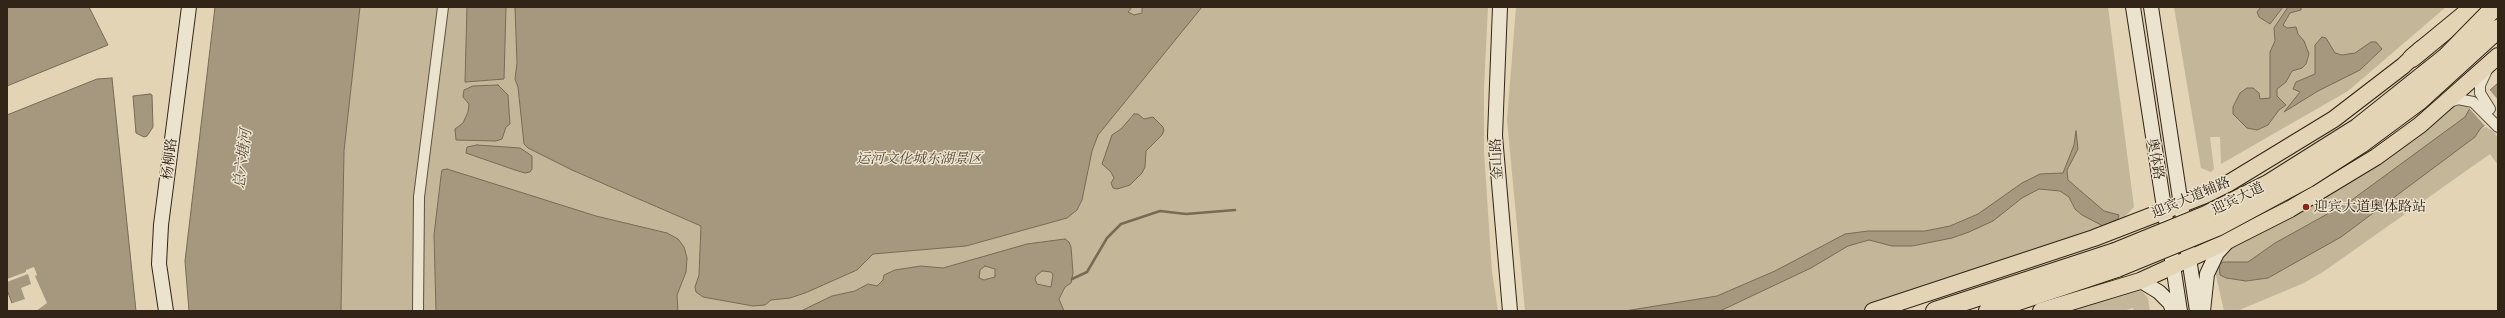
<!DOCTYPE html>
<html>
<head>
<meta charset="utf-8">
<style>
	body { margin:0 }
	#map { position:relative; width:2505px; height:318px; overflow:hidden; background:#e2d4b4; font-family:"EB Garamond",serif }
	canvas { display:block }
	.frame { position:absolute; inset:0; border:8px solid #322417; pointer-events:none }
</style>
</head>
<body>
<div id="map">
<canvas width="2505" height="318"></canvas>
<div class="frame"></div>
</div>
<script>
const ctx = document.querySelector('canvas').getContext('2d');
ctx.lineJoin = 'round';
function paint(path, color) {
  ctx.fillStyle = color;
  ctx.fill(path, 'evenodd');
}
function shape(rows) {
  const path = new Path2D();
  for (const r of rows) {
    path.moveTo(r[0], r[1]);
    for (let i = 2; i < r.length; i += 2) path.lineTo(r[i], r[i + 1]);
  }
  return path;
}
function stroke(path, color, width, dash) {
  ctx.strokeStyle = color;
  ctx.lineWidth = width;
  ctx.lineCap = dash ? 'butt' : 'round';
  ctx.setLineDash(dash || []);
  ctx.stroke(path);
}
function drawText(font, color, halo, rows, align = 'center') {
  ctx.font = font + ' "EB Garamond","Noto Serif SC",serif';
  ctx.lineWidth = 3;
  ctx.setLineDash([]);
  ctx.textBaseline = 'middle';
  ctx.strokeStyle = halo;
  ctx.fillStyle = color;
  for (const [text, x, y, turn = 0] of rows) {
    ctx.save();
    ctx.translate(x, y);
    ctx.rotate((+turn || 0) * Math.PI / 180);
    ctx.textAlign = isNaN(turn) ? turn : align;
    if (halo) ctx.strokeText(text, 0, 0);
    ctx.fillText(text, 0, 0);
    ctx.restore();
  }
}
paint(shape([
	[360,7,1488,7,1484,88,1484,152,1492,272,1498,311,341,311,344,151],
	[1516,7,2108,7,2134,207,2104,239,1883,311,1525,311,1507,120],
	[2174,7,2446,7,2348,91,2221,164,2220,137,2210,137,2214,169,2211,172,2201,168],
	[2455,93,2470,108,2466,117,2349,202,2275,243,2255,259,2248,262,2223,262,2219,265,2220,275,2226,278,2246,281,2268,278,2475,137,2480,129,2486,127,2494,132,2498,138,2498,165,2490,154,2323,272,2304,283,2237,311,2224,311,2215,271,2219,260,2233,239,2338,181],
	[2131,290,2141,290,2148,298,2150,311,2134,311,2133,308,2123,311,2064,311]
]), '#c4b699');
const water = shape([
	[7,7,89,7,108,45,7,86,7,7],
	[215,7,360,7,344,151,341,311,189,311,185,261,215,7],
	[467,7,506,7,504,79,465,82,467,7],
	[515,7,1132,7,1128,12,1134,15,1142,13,1142,7,1202,7,1098,135,1092,151,1082,200,1077,210,1067,218,966,246,873,254,857,270,805,293,790,298,771,300,765,305,753,306,703,297,696,292,695,287,699,275,701,226,572,170,528,148,524,144,518,87,515,79,517,63,515,7],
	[2261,7,2283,7,2270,24,2259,17,2257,12,2261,7],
	[2288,7,2301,7,2301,10,2290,13,2283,25,2287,28,2296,27,2298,34,2304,41,2309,54,2306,64,2302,68,2292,71,2286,82,2277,89,2277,96,2286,105,2279,110,2268,125,2257,130,2247,128,2233,114,2233,107,2240,93,2247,88,2253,88,2259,93,2260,99,2270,98,2270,52,2275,41,2274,28,2288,7],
	[2322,37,2326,38,2335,53,2342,55,2355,53,2371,42,2376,42,2382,49,2360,70,2318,91,2284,112,2300,92,2293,89,2296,82,2315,74,2315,45,2322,37],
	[112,78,136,311,15,311,7,290,7,115,97,79,112,78],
	[2498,83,2498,114,2480,129,2475,137,2341,237,2268,278,2246,281,2226,278,2220,275,2219,265,2223,262,2248,262,2275,243,2349,202,2465,117,2470,108,2498,83],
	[498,85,508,95,509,110,510,124,506,127,502,139,496,141,456,140,455,129,463,123,468,112,469,104,463,97,464,90,473,86,498,85],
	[150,94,152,95,153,127,147,136,144,137,136,133,133,96,150,94],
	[1134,114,1138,114,1144,119,1153,117,1163,127,1164,130,1162,135,1146,151,1145,167,1142,173,1130,185,1117,189,1113,188,1111,183,1114,178,1111,172,1102,164,1112,135,1121,129,1134,114],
	[2076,131,2078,149,2067,170,2068,180,2104,211,2119,215,2118,219,2103,226,2082,215,2075,209,2069,197,2060,191,2039,189,2022,198,1993,221,1969,232,1952,238,1912,246,1892,246,1869,240,1848,246,1811,268,1720,311,1625,311,1717,296,1775,271,1845,234,1868,231,1925,231,1950,226,1978,214,2022,183,2040,174,2063,173,2074,145,2076,131],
	[477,145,520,148,532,156,532,169,530,172,525,173,515,170,466,153,467,147,477,145],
	[447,169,596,216,667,233,678,239,684,247,687,258,686,272,677,295,678,311,436,311,434,235,441,176,442,170,447,169],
	[1065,239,1069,242,1071,247,1073,273,1071,283,1065,287,1059,299,1064,311,801,311,832,296,855,291,868,284,877,286,883,280,884,275,895,270,921,266,943,268,1027,244,1065,239],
	[985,266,995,269,995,277,984,280,979,278,980,270,985,266],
	[1042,271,1051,272,1053,275,1051,287,1037,284,1035,279,1036,276,1042,271]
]);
paint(water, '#a6987f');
stroke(water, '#786a55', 1);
paint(shape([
	[2488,88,2498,100,2498,117,2486,127,2468,107],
	[34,267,37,275,35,276,47,303,36,311,13,311,10,304,25,299,21,288,31,284,28,274,7,282,7,279,26,272,26,270]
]), '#e2d4b4');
stroke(shape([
	[1072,279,1087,272,1107,238,1121,224,1160,211,1186,214,1235,210]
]), '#786a55', 2.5);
const street = shape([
	[2488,68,2480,85,2480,93,2490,109],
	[2450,102,2458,99,2473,102,2498,127],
	[418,311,419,197,443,7]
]);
const secondary = shape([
	[1500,7,1495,136,1510,311],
	[2133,7,2180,311],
	[2151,7,2197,311],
	[2141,281,2159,292,2170,303,2173,311],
	[166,311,159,264,161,225,189,7],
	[2203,311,2207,274,2217,253,2227,242]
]);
const primary = shape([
	[1873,311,2094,238,2205,195,2229,183,2334,119,2403,66,2421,49],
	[2041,311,2140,281,2217,246,2290,209,2376,157,2420,125,2498,56]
]);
const highway = shape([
	[2412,58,2474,7],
	[1935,311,2115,252],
	[1988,311,2117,268]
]);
stroke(street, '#5e503e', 12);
stroke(secondary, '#322417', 16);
stroke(primary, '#322417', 18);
stroke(highway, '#322417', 20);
stroke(street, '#ece3ce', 10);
stroke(secondary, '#ece3ce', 14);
stroke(primary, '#e2d4b4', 16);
stroke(highway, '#e2d4b4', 18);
const highwayBridge = shape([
	[2115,252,2206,215,2268,184,2357,128,2446,57,2495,7],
	[2117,268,2217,227,2308,178,2361,144,2419,101,2498,29]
]);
stroke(highwayBridge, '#322417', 20, []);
stroke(highwayBridge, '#e2d4b4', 18);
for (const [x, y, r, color] of [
	[2306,207,4,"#8f2418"]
]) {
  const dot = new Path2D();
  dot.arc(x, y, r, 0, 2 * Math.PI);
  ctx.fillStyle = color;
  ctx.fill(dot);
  stroke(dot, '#ece3ce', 1.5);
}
drawText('14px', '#322417', '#ece3ce', [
	["杨柳路",170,159,-83],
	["金山路",1497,159,-93],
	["奥体路",2155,159,80],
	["迎宾大道辅路",2191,198,-23],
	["迎宾大道",2238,199,-26]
]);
drawText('italic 14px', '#564838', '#ece3ce', [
	["运河文化城东湖景区",919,159]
]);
drawText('14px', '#322417', '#ece3ce', [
	["迎宾大道奥体路站",2314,207]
], 'left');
drawText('italic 15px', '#554736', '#ece3ce', [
	["总六塘河",243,159,-83]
]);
</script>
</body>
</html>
